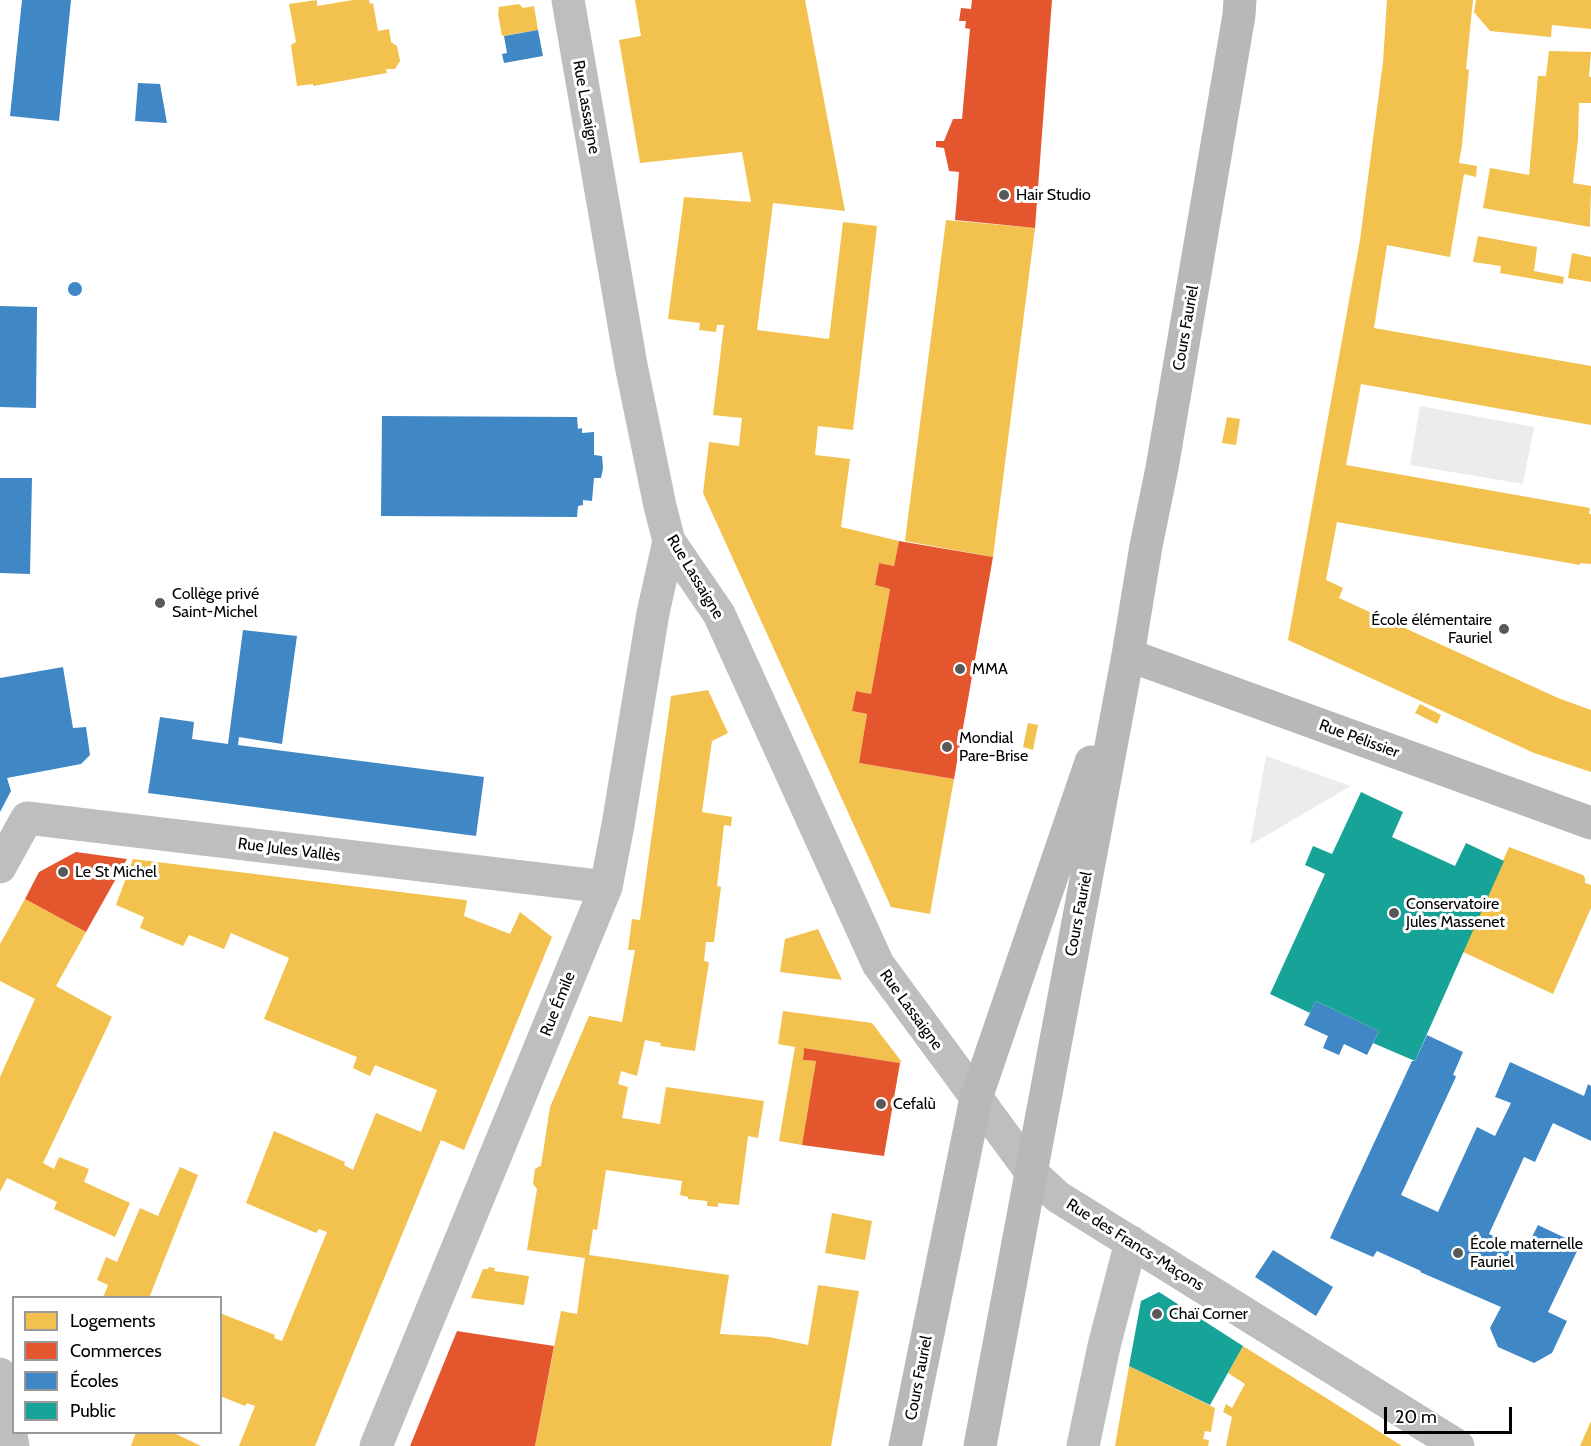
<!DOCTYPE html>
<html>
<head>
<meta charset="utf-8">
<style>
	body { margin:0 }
	#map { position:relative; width:1591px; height:1446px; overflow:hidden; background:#fff; font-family:Cabin,sans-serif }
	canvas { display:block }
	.legend { position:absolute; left:12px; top:1296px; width:210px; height:138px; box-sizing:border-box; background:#fff; border:2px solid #999; margin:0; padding:8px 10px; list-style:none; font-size:18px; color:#000 }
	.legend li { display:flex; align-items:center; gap:12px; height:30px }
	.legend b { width:30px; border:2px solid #999 }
	.scale { position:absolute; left:1384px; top:1407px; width:128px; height:27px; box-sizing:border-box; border:3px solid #000; border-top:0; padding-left:8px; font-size:18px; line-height:21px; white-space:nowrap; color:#000; -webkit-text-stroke:4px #fff; paint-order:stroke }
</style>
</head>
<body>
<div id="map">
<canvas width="1591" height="1446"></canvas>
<ul class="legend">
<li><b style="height:16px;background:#f2c14e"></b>Logements</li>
<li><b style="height:16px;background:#e4572e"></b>Commerces</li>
<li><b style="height:16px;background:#3f88c5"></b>Écoles</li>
<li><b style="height:16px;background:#17a398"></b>Public</li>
</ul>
<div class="scale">20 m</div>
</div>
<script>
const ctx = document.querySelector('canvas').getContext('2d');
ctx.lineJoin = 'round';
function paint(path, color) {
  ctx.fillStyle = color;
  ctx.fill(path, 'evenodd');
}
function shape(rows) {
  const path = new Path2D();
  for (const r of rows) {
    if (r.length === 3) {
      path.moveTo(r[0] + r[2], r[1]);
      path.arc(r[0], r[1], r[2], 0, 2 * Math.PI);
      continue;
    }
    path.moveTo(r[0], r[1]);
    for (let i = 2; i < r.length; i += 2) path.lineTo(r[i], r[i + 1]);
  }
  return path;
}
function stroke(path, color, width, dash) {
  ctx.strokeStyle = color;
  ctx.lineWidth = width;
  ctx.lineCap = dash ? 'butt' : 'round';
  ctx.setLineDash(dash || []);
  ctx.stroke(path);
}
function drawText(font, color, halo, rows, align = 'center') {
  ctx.font = font + ' Cabin,sans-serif';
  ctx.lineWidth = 6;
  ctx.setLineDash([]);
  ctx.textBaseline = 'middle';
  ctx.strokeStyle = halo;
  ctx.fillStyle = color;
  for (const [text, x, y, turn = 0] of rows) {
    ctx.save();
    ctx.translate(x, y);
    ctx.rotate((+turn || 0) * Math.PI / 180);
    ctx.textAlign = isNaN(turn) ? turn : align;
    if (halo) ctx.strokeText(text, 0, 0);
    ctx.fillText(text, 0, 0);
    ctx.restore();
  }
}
paint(shape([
	[1420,406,1534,427,1523,484,1410,465],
	[1266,756,1351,786,1250,845]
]), '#ececec');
paint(shape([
	[317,0,317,6,353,0,369,0,370,4,373,3,378,31,389,29,391,42,397,46,400,61,395,69,386,69,387,73,313,86,313,84,297,86,291,45,296,42,289,4],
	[635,0,805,0,845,211,773,203,757,330,829,339,843,222,877,226,853,430,818,426,815,455,850,459,841,527,899,541,894,566,879,563,875,585,890,589,871,694,856,691,852,711,867,714,859,763,954,779,930,914,891,907,703,493,709,442,739,446,742,418,713,415,724,325,717,325,716,332,699,330,700,323,668,319,684,197,751,202,742,152,640,163,619,40,641,36],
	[1387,0,1473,0,1466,69,1469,70,1462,145,1459,163,1477,166,1476,177,1464,174,1450,257,1387,245,1374,328,1591,366,1591,425,1361,384,1346,465,1590,508,1589,514,1591,514,1591,564,1580,563,1580,565,1337,522,1326,580,1343,588,1339,598,1558,698,1591,710,1591,772,1534,753,1288,640,1360,240,1383,62],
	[1476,0,1591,0,1591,29,1552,25,1551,37,1490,31,1474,12],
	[519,4,523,8,534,6,538,30,502,36,498,14,499,7],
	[1549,51,1591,52,1589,77,1591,77,1591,103,1579,103,1578,139,1573,183,1591,186,1590,227,1483,208,1490,168,1529,175,1538,76,1546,76],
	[946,220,1035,228,993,557,905,541],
	[1478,236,1537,247,1534,271,1564,277,1563,284,1500,273,1501,266,1473,262],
	[1572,253,1591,257,1591,282,1568,278],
	[1227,417,1240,419,1236,445,1222,443],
	[708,690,728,733,712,741,702,812,732,817,731,826,724,825,717,886,721,887,714,942,706,942,704,961,709,962,695,1051,660,1046,661,1043,645,1040,637,1076,621,1071,618,1084,628,1087,622,1118,660,1124,666,1087,764,1101,758,1138,748,1136,739,1205,718,1203,718,1207,707,1206,707,1201,688,1199,688,1197,680,1195,682,1181,606,1170,597,1230,593,1229,589,1255,729,1275,720,1334,769,1337,808,1345,818,1285,859,1291,831,1446,535,1446,561,1311,577,1314,585,1258,527,1250,537,1189,533,1184,535,1169,540,1166,541,1166,550,1107,589,1016,622,1022,635,950,628,950,632,919,640,920,671,696],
	[1420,704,1441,715,1437,724,1415,713],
	[1028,723,1038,725,1033,750,1023,747],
	[1509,847,1583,875,1585,878,1585,883,1591,885,1591,908,1553,994,1463,952],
	[133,859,465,900,467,901,464,916,510,934,520,912,552,937,464,1150,441,1140,315,1446,239,1446,255,1406,247,1403,245,1406,220,1396,220,1313,275,1335,274,1338,282,1341,327,1232,319,1229,316,1233,246,1203,274,1131,345,1162,344,1165,353,1170,376,1113,421,1132,437,1090,375,1065,370,1076,353,1068,357,1057,264,1019,289,958,231,933,224,949,189,935,183,946,140,928,144,917,116,905],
	[25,899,86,932,56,986,112,1017,43,1163,54,1169,59,1157,89,1169,84,1182,130,1203,115,1237,54,1209,57,1202,7,1178,0,1192,0,1077,35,999,0,981,0,944],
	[818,929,842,980,780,972,785,939],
	[783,1011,872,1023,901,1061,900,1063,804,1048,803,1060,816,1061,802,1145,779,1141,795,1047,778,1044],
	[180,1167,198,1175,149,1298,103,1298,108,1285,97,1280,106,1257,117,1262,140,1208,158,1216],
	[832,1213,872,1221,865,1260,825,1253],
	[489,1267,495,1268,494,1271,529,1276,524,1305,471,1298,483,1269,488,1269],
	[1243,1346,1331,1401,1402,1446,1226,1446,1232,1417,1223,1412,1226,1404,1232,1408,1245,1384,1228,1373],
	[1129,1366,1215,1408,1211,1432,1205,1431,1203,1439,1209,1440,1208,1446,1115,1446],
	[1591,1421,1591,1446,1580,1446],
	[136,1432,172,1432,201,1446,131,1446]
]), '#f2c14e');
paint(shape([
	[972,0,1052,0,1035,228,955,220,959,172,949,171,944,148,936,147,936,141,944,141,953,119,962,119,970,29,965,28,966,21,959,21,961,8,971,9],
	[899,541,993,557,954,779,859,763,867,714,852,711,856,691,871,694,890,589,875,585,879,563,894,566],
	[76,852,127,859,86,932,25,899,39,872],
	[804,1048,900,1063,884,1156,802,1145,816,1061,803,1060],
	[457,1331,554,1346,535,1446,410,1446]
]), '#e4572e');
paint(shape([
	[22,0,71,0,59,121,10,116],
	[538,30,543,56,504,63,502,54,507,53,504,36],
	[138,83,160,84,167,123,135,121],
	[75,289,7],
	[0,306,37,307,36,408,0,407],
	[382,416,577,417,578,429,582,428,582,433,594,432,594,455,602,456,603,468,601,478,594,478,592,501,583,500,583,505,578,506,577,517,381,516],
	[0,478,32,478,30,574,0,573],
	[243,630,297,636,282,744,239,737,238,745,484,777,476,836,148,793,160,717,194,722,192,739,228,744],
	[63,667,73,728,86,727,90,755,81,764,7,778,11,791,0,812,0,678],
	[1316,1001,1379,1031,1367,1055,1344,1044,1339,1055,1323,1048,1328,1036,1304,1025],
	[1427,1035,1463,1052,1453,1075,1456,1076,1455,1079,1401,1195,1438,1212,1477,1127,1495,1136,1511,1103,1495,1097,1510,1062,1584,1096,1588,1084,1591,1086,1591,1141,1553,1123,1535,1162,1524,1157,1489,1234,1525,1251,1538,1225,1580,1245,1548,1312,1567,1321,1552,1353,1534,1363,1498,1347,1490,1328,1501,1307,1420,1272,1421,1271,1377,1251,1373,1257,1330,1238,1412,1061,1415,1061,1416,1059],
	[1273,1250,1333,1287,1316,1316,1255,1277]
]), '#3f88c5');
paint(shape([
	[1361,792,1403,812,1392,837,1455,866,1466,843,1504,861,1415,1061,1373,1043,1379,1031,1316,1001,1310,1013,1270,994,1325,874,1305,865,1313,846,1332,854],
	[1159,1292,1243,1346,1210,1405,1129,1366,1141,1301]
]), '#17a398');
stroke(shape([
	[0,867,27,818,606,887],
	[1031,1172,1058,1197,1458,1446],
	[0,1374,13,1446],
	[376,1446,606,887,618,825,653,613,669,541],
	[1083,1446,1104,1346,1131,1242]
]), '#bebebe', 33);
stroke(shape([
	[568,0,631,365,660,506,669,541,719,614,878,964,1031,1172]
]), '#bebebe', 33);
stroke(shape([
	[1128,655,1591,823],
	[905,1446,976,1098,1091,762],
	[980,1446,1128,655,1146,546,1162,468,1239,15,1240,0]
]), '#b8b8b8', 33);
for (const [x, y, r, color] of [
	[1004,195,6,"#595959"],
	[160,603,6,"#595959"],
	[1504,629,6,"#595959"],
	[960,669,6,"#595959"],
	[947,747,6,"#595959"],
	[63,872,6,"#595959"],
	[1394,913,6,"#595959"],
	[881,1104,6,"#595959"],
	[1458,1253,6,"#595959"],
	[1157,1314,6,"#595959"]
]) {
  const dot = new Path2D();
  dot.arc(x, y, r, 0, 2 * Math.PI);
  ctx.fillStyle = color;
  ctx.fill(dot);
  stroke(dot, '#fff', 2);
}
drawText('16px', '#000', '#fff', [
	["Rue Lassaigne",586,107,80],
	["Cours Fauriel",1186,328,-80],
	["Rue Lassaigne",695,577,59],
	["Rue Pélissier",1359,739,20],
	["Rue Jules Vallès",289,850,7],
	["Cours Fauriel",1079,914,-79],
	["Rue Émile",558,1004,-68],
	["Rue Lassaigne",911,1010,54],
	["Rue des Francs-Maçons",1135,1245,32],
	["Cours Fauriel",919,1378,-79]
]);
drawText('16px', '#000', '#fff', [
	["Hair Studio",1016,195],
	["Collège privé",172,594],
	["Saint-Michel",172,612],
	["École élémentaire",1492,620,"right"],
	["Fauriel",1492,638,"right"],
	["MMA",972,669],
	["Mondial",959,738],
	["Pare-Brise",959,756],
	["Le St Michel",75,872],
	["Conservatoire",1406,904],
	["Jules Massenet",1406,922],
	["Cefalù",893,1104],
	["École maternelle",1470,1244],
	["Fauriel",1470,1262],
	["Chaï Corner",1169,1314]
], 'left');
</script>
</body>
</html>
